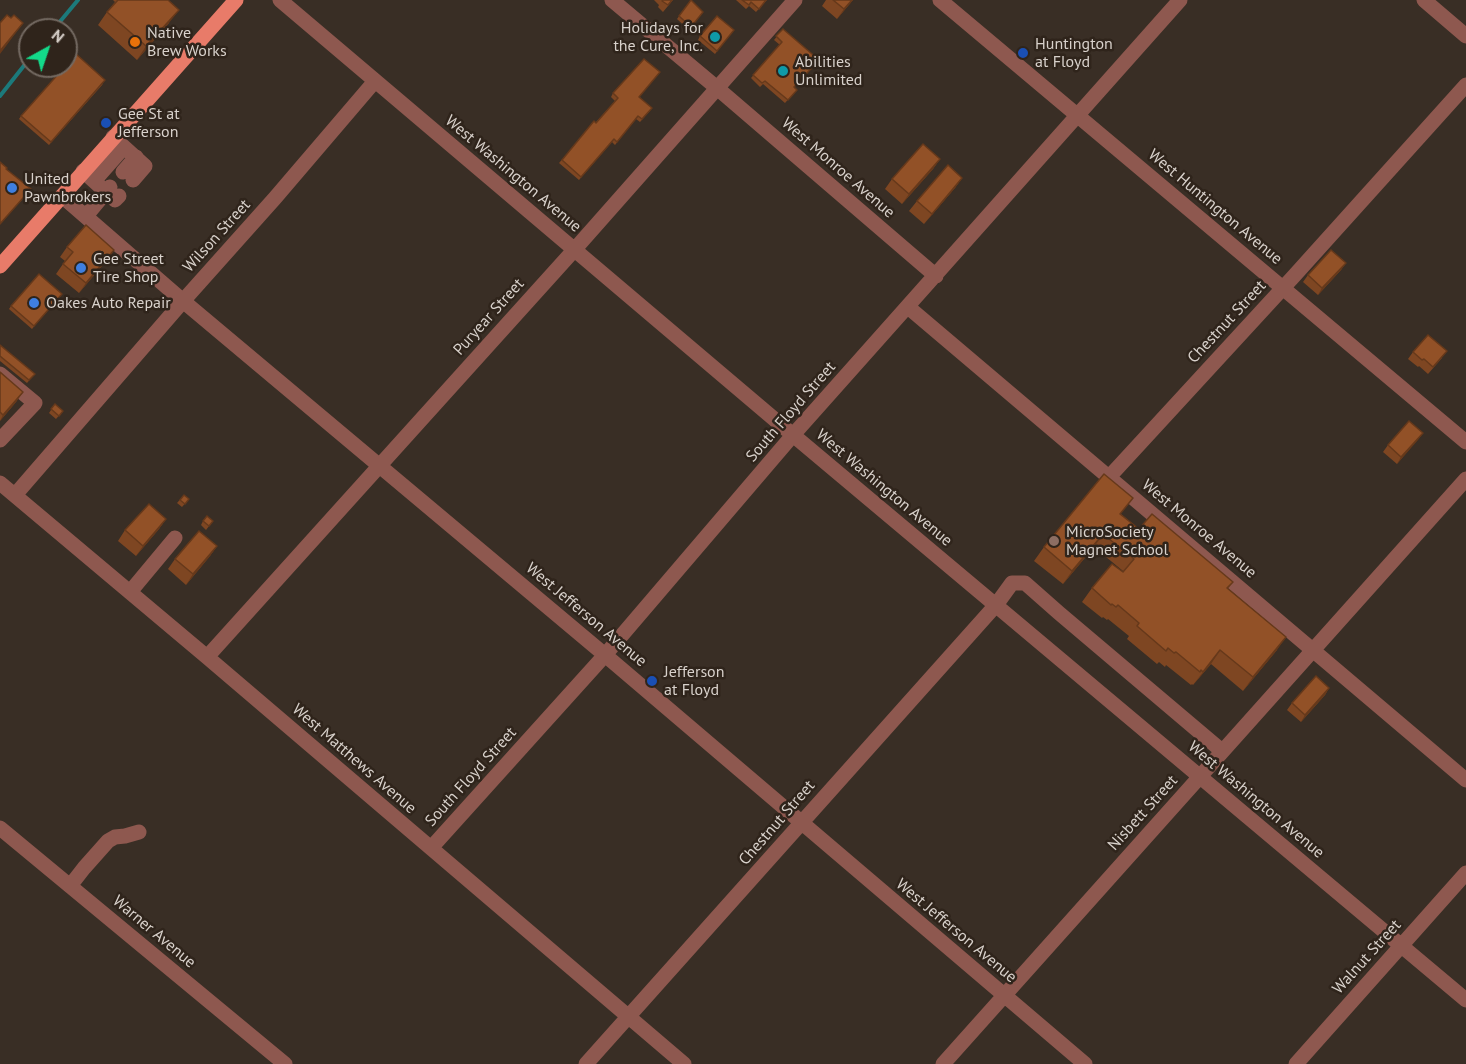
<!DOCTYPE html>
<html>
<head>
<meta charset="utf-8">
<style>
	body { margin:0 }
	#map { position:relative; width:1466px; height:1064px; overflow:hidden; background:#392e25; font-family:"PT Sans",sans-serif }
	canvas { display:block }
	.north { position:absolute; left:18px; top:18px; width:60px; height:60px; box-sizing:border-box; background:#2f241b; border:2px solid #736961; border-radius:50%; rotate:40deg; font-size:16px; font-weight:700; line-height:24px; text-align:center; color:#d8d1cb }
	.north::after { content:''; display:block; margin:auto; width:21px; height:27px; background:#13d98a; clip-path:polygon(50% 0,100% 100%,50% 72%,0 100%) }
</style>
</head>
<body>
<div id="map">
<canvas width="1466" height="1064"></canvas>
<div class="north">N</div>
</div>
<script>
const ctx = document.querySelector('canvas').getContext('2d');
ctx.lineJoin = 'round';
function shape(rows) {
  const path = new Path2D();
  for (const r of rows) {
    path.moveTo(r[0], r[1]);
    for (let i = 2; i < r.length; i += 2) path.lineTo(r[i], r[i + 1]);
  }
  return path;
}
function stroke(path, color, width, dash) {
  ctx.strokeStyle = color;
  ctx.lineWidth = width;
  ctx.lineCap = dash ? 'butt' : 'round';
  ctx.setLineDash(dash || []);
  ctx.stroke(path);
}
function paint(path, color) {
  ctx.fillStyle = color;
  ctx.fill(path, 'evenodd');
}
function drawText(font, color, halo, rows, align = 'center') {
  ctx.font = font + ' "PT Sans",sans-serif';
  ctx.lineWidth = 5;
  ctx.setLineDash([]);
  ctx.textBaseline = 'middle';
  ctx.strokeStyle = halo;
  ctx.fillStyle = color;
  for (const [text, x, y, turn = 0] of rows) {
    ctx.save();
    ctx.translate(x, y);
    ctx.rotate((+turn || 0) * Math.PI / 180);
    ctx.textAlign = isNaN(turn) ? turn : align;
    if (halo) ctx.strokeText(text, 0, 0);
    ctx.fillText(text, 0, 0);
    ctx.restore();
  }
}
stroke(shape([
	[53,30,78,0],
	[0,96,30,58]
]), '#1c7a7b', 4);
stroke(shape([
	[280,0,793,435,1466,1000],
	[612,0,717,88,936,276],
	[940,0,1466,442],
	[1424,0,1466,36],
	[124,147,145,166,133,180],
	[83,171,106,192,86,216],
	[123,172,136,157],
	[94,181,124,147,113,137],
	[110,187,106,192,115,200,119,196],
	[62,196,183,301,605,655,1085,1064],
	[908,307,1466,780],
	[0,374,35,403,0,440],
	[1110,476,1294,276,1466,85],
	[0,483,207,657,684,1064],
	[15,495,183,301,275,198,375,81],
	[130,592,175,538],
	[207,657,575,249,795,0],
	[0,828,285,1064],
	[431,848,605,655,793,435,1180,0],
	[70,886,84,868,108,841,115,837,125,836,139,832],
	[586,1064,996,605,1012,583,1025,583,1059,613,1222,751],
	[943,1064,1466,479],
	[1296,1064,1466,873]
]), '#8e584f', 15);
stroke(shape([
	[0,266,236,0]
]), '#e87b69', 15);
paint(shape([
	[113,0,168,0,169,23,137,60,98,25,107,12,115,2],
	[654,0,673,0,663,12,658,7,659,5],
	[691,0,703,12,689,30,677,19],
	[736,0,767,0,756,12,749,6,746,9],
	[826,0,853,0,837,19,822,6],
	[783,29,819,60,794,87,794,93,785,103,763,84,760,87,751,78,780,45,774,40],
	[734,30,715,54,698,40,700,36],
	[103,84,49,145,19,119,21,116],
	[613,93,640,97,650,111,640,122,636,119,615,145,612,142,579,180,559,163,615,101,611,97],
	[940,159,933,169,902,204,885,189,892,179],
	[962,178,955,188,924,224,909,211,917,201],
	[67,247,107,260,79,293,56,274,65,261,60,257],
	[1346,263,1341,270,1318,295,1303,282,1308,275],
	[62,294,32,329,9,309,11,306],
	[0,345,35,374,27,383,0,361],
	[1413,352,1442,358,1428,374,1419,366,1418,367,1408,359],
	[0,372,23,392,16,402,0,421],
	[55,404,63,411,56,419,49,413],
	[1423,433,1397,464,1383,452,1388,445],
	[184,495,189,499,182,507,177,503],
	[1121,514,1139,529,1233,582,1228,589,1277,650,1243,691,1211,664,1193,685,1192,684,1191,685,1166,665,1165,667,1159,662,1157,664,1127,639,1129,636,1108,619,1107,620,1103,617,1102,618,1082,602,1092,588,1123,571,1094,547,1063,584,1034,561,1044,547],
	[166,519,159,529,136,556,118,541,125,530],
	[203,521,213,521,206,530,201,525],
	[217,546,210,556,186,585,168,569,175,559],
	[1329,688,1325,695,1301,722,1287,710,1292,703]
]), '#7e4622');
paint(shape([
	[852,0,853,0,837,19,844,9],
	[179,10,169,23,137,60,146,46],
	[23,23,9,42,0,54,0,51],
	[940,159,933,169,902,204,909,194],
	[962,178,955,188,924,224,932,214],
	[114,250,107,260,79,293,86,283],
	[1346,263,1341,270,1318,295,1322,288],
	[23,392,16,402,0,421,3,415],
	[1423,433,1418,440,1397,464,1401,457],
	[166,519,159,529,136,556,143,546],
	[1103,534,1094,547,1063,584,1072,571],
	[217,546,210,556,186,585,193,574],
	[1286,637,1277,650,1243,691,1253,677],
	[1220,650,1211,664,1193,685,1203,672],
	[1329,688,1325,695,1301,722,1305,715]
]), '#66391b');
const building = shape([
	[118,0,168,0,179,10,146,46,107,12,118,0],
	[663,0,672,0,668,5,662,1,663,0],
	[691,0,703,12,691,27,679,16,691,0],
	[742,0,766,0,759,9,751,2,749,5,742,0],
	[833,0,852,0,844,9,833,0],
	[7,15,11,18,14,15,23,23,0,51,0,23,7,15],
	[717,16,734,30,717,51,700,36,717,16],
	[783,29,819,60,794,87,797,90,788,100,765,81,762,83,753,75,782,42,776,36,783,29],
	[76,54,105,80,51,142,21,116,76,54],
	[644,59,660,72,639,97,652,108,642,119,638,116,617,142,614,139,581,177,562,160,594,121,596,123,618,98,613,93,644,59],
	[923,144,940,159,909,194,892,179,923,144],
	[0,162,7,168,6,169,31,189,0,224,0,162],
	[948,165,962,178,932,214,917,201,948,165],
	[86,225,114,250,86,283,63,264,73,252,67,247,86,225],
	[1331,250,1346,263,1322,288,1308,275,1331,250],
	[39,274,62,294,34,326,11,306,39,274],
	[1428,335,1447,351,1433,367,1424,359,1422,360,1413,352,1428,335],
	[0,345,35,374,29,380,0,356,0,345],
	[0,372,23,392,3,415,0,412,0,372],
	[55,404,63,411,59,416,51,409,55,404],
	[1409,421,1423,433,1401,457,1388,445,1409,421],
	[1104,474,1133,498,1120,514,1139,529,1152,514,1233,582,1227,588,1286,637,1253,677,1220,650,1203,672,1201,670,1200,672,1176,652,1174,653,1168,648,1166,651,1137,626,1139,623,1118,605,1116,607,1112,604,1111,605,1092,588,1112,564,1123,572,1134,559,1103,534,1072,571,1044,547,1104,474],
	[184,495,189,499,185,504,180,500,184,495],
	[149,504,166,519,143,546,125,530,149,504],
	[207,516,213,521,209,526,203,521,207,516],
	[199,531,217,546,193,574,175,559,199,531],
	[1316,676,1329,688,1305,715,1292,703,1316,676]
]);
paint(building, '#925127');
stroke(building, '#66391b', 1.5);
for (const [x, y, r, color] of [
	[715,37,6,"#0f9aa8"],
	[135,42,6,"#e8710a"],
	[1023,53,6,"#1a4fb4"],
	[783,71,6,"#0f9aa8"],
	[106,123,6,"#1a4fb4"],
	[12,188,6,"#3f7fe0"],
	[81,268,6,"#3f7fe0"],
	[34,303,6,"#3f7fe0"],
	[1054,541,6,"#8d6e63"],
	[652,681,6,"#1a4fb4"]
]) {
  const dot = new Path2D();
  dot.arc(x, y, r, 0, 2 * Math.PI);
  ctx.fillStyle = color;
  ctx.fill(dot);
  stroke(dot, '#2f241b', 2);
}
drawText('16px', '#d8d1cb', '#2f241b', [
	["Holidays for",703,28,"right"],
	["the Cure, Inc.",703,46,"right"],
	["Native",147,33],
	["Brew Works",147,51],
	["Huntington",1035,44],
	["at Floyd",1035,62],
	["Abilities",795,62],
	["Unlimited",795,80],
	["Gee St at",118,114],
	["Jefferson",118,132],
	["United",24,179],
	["Pawnbrokers",24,197],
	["Gee Street",93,259],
	["Tire Shop",93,277],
	["Oakes Auto Repair",46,303],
	["MicroSociety",1066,532],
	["Magnet School",1066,550],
	["Jefferson",664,672],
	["at Floyd",664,690]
], 'left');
drawText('16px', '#d8d1cb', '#2f241b', [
	["West Monroe Avenue",838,168,41],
	["West Washington Avenue",513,174,40],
	["West Huntington Avenue",1215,207,40],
	["Wilson Street",217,236,-48],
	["Puryear Street",489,317,-48],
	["Chestnut Street",1227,322,-47],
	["South Floyd Street",791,412,-49],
	["West Washington Avenue",884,488,40],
	["West Monroe Avenue",1199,529,40],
	["West Jefferson Avenue",586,615,40],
	["West Matthews Avenue",354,759,41],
	["South Floyd Street",471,777,-48],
	["West Washington Avenue",1256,800,40],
	["Nisbett Street",1143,813,-48],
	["Chestnut Street",777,823,-49],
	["West Jefferson Avenue",956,931,40],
	["Warner Avenue",154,932,40],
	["Walnut Street",1367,957,-48]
]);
</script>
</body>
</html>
